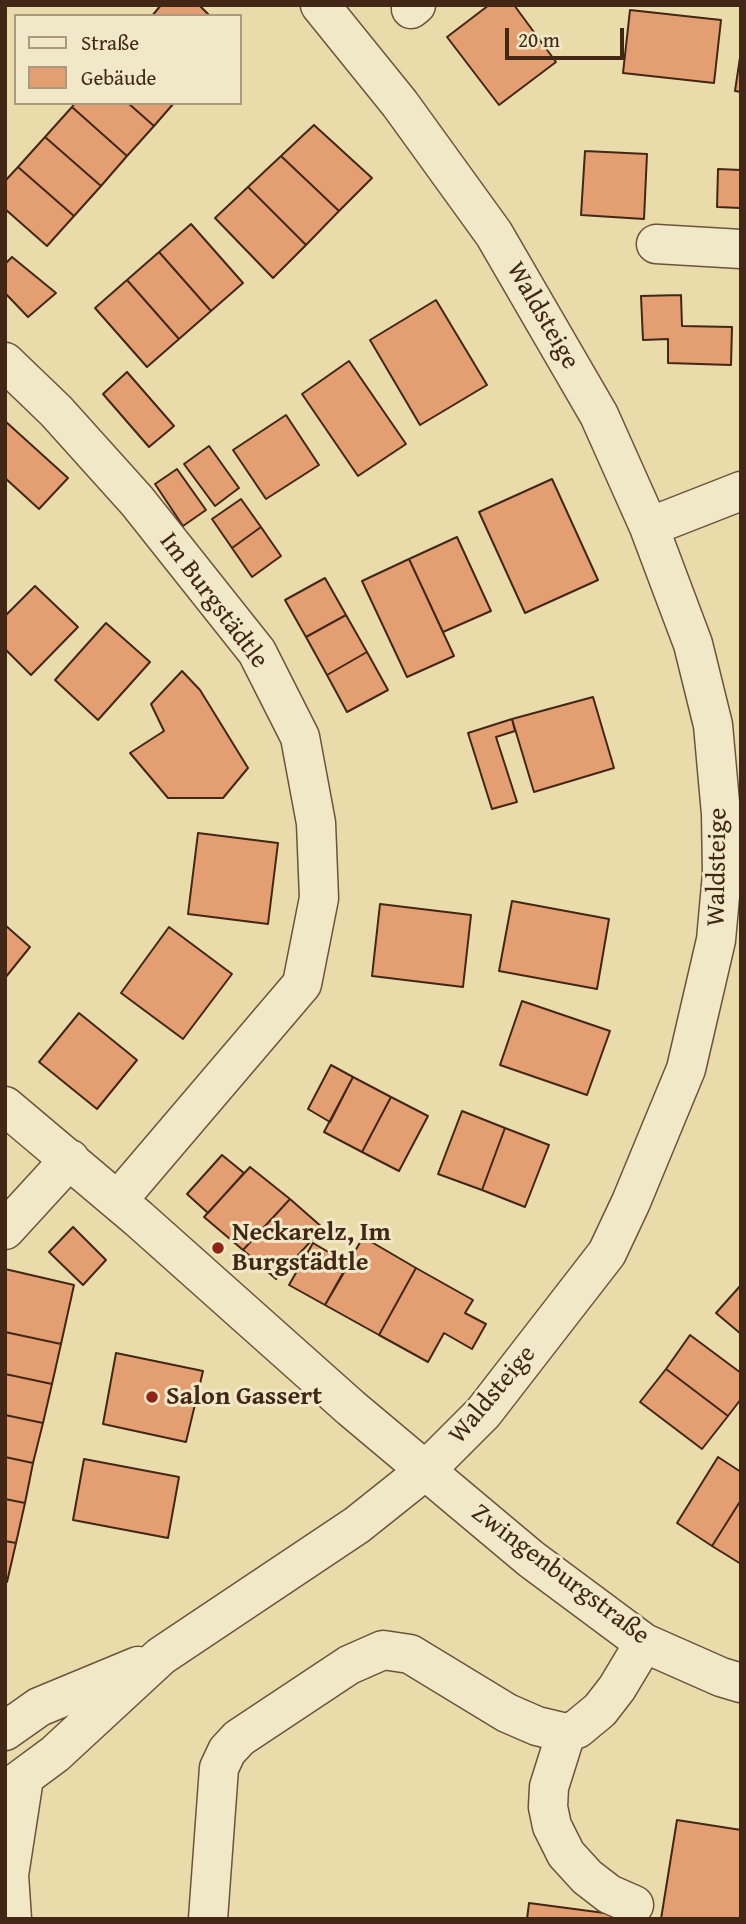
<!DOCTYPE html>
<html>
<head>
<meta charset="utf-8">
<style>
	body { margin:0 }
	#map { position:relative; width:746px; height:1924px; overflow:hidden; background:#eadbaa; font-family:"Gentium Book Plus",serif }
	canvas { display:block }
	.frame { position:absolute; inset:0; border:7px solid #422616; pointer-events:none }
	.legend { position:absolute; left:14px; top:14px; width:228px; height:91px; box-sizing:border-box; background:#f1e8c8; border:2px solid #ab9a81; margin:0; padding:9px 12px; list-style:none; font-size:21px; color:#422616 }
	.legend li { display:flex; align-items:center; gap:14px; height:35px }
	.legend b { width:35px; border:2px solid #ab9a81 }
	.scale { position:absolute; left:505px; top:28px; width:119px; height:32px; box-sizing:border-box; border:4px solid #422616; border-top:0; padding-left:9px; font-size:21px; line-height:24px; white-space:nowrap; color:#422616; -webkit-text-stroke:5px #f1e8c8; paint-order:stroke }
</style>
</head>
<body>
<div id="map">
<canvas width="746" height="1924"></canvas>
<div class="frame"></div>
<ul class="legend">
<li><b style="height:9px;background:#f1e8c8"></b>Straße</li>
<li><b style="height:19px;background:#e39f71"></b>Gebäude</li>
</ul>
<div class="scale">20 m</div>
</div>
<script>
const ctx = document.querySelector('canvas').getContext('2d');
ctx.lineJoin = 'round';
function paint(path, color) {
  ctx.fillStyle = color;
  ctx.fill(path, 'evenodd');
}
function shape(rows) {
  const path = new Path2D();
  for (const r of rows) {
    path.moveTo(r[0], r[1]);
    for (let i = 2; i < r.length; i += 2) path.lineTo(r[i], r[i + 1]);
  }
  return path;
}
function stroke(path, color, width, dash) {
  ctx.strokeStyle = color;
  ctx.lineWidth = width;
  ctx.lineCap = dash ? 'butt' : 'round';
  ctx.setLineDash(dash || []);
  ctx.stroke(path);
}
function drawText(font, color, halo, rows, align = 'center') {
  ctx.font = font + ' "Gentium Book Plus",serif';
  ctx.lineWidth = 6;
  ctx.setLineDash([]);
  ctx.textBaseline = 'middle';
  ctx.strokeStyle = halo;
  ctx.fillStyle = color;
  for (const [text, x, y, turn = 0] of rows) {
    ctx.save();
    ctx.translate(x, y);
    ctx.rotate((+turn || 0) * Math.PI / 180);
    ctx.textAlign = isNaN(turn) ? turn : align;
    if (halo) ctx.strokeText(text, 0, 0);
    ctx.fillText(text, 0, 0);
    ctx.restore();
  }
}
const building = shape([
	[161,5,199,5,210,16,152,16,161,5],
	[489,5,514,5,556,62,499,105,447,37,489,5],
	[630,10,721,20,714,83,623,73,630,10],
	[741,51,741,92,735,91,741,51],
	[75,103,128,103,154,126,127,156,72,107,75,103],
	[128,103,174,103,154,126,128,103],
	[72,107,127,156,101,186,45,137,72,107],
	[314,125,372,178,339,211,281,156,314,125],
	[45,137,101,186,74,216,18,167,45,137],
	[585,151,647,154,644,219,581,215,585,151],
	[281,156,339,211,306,245,248,187,281,156],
	[18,167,74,216,47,246,5,209,5,181,18,167],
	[718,169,741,170,741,208,717,207,718,169],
	[248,187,306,245,273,278,215,218,248,187],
	[191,224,243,283,211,311,159,252,191,224],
	[159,252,211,311,179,339,127,280,159,252],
	[12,257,56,293,28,317,5,293,5,264,12,257],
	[127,280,179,339,147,367,95,308,127,280],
	[681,295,682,326,732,327,731,365,668,363,668,339,643,340,641,296,681,295],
	[436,300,487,385,420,425,370,340,436,300],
	[349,361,406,444,358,476,302,394,349,361],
	[127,372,174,426,149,447,103,394,127,372],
	[286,415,319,465,266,499,233,450,286,415],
	[5,421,68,478,39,509,5,478,5,421],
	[209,446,239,488,215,506,184,464,209,446],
	[177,469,206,510,183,526,155,484,177,469],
	[552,479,598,580,525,613,479,512,552,479],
	[241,499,261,527,232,548,212,519,241,499],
	[261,527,281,556,252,577,232,548,261,527],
	[457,537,491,611,443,632,409,559,457,537],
	[409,559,454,656,407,677,362,581,409,559],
	[325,578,346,615,306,637,285,600,325,578],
	[35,586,78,627,31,675,5,649,5,616,35,586],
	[346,615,367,652,327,675,306,637,346,615],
	[106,623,150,662,98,720,55,680,106,623],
	[367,652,388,690,347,712,327,675,367,652],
	[182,671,200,690,248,768,223,798,168,798,130,753,164,731,151,704,182,671],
	[593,697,614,768,534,792,512,719,593,697],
	[512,719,515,731,496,737,517,802,492,809,468,733,512,719],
	[198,833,278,843,268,924,188,914,198,833],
	[512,901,609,919,597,989,499,971,512,901],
	[380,904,471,915,463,987,372,976,380,904],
	[5,925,30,947,5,978,5,925],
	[169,927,232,974,183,1039,121,993,169,927],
	[522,1001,610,1031,587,1095,500,1065,522,1001],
	[79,1013,137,1060,97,1109,39,1062,79,1013],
	[331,1065,353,1077,330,1122,308,1109,331,1065],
	[353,1077,391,1097,362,1152,324,1132,353,1077],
	[391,1097,428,1116,399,1171,362,1152,391,1097],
	[462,1111,505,1128,482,1190,438,1174,462,1111],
	[505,1128,549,1145,525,1207,482,1190,505,1128],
	[222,1155,244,1173,208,1213,187,1194,222,1155],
	[250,1167,290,1199,243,1250,204,1217,250,1167],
	[290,1199,323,1228,276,1279,243,1250,290,1199],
	[73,1227,106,1260,83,1285,49,1252,73,1227],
	[363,1237,416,1268,379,1335,325,1305,363,1237],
	[313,1243,349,1264,325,1305,289,1285,313,1243],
	[416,1268,473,1300,465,1313,486,1324,472,1349,444,1333,428,1362,379,1335,416,1268],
	[5,1269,74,1285,61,1344,5,1332,5,1269],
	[741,1285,741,1334,716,1313,741,1285],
	[5,1332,61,1344,52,1384,5,1374,5,1332],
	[690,1335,741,1373,741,1399,728,1416,666,1369,690,1335],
	[116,1353,203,1371,186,1442,103,1424,116,1353],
	[666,1369,728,1416,702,1449,640,1402,666,1369],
	[5,1374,52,1384,43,1423,5,1415,5,1374],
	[5,1415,43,1423,33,1463,5,1457,5,1415],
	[5,1457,33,1463,25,1503,5,1499,5,1457],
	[718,1457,741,1472,741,1500,712,1546,677,1523,718,1457],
	[84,1459,179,1477,168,1538,73,1520,84,1459],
	[5,1499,25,1503,16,1543,5,1541,5,1499],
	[741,1500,741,1564,712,1546,741,1500],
	[5,1541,16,1543,7,1582,5,1582,5,1541],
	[677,1820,741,1830,741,1919,661,1919,677,1820],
	[529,1903,650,1919,527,1919,529,1903]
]);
paint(building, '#e39f71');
stroke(building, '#422616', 2);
const minor = shape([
	[411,9,416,5],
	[656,244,741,249],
	[5,362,56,411,137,501,257,652,300,737,316,823,319,898,302,984,118,1200],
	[649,527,741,491],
	[5,1106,139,1219,351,1408,531,1559,644,1643,721,1677,741,1683],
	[5,1230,70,1159],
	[5,1731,39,1707,138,1666],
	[566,1733,549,1787,548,1807,552,1826,566,1854,587,1877,609,1894,634,1905],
	[5,1791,55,1754,161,1656,357,1525,426,1470,483,1413,607,1253,631,1202,686,1069,716,940,722,874,721,814,713,725,693,644,649,527,599,415,494,234,400,104,320,5],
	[12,1919,9,1875,24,1778],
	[208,1919,219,1768,227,1751,239,1738,349,1665,383,1650,410,1654,507,1713,537,1726,566,1733,577,1729,600,1710,617,1688,644,1643]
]);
stroke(minor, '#6c533b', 41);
stroke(minor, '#f1e8c8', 38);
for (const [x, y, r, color] of [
	[218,1248,7,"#8f2418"],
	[152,1397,7,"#8f2418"]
]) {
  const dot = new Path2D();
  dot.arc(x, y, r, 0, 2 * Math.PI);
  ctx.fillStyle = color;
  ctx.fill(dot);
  stroke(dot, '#f1e8c8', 2.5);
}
drawText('26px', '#422616', '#f1e8c8', [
	["Waldsteige",542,316,60],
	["Im Burgstädtle",213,601,53],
	["Waldsteige",718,867,-89],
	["Waldsteige",493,1395,-50],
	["Zwingenburgstraße",560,1575,37]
]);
drawText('bold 26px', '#422616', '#f1e8c8', [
	["Neckarelz, Im",232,1233],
	["Burgstädtle",232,1263],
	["Salon Gassert",166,1397]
], 'left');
</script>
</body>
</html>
